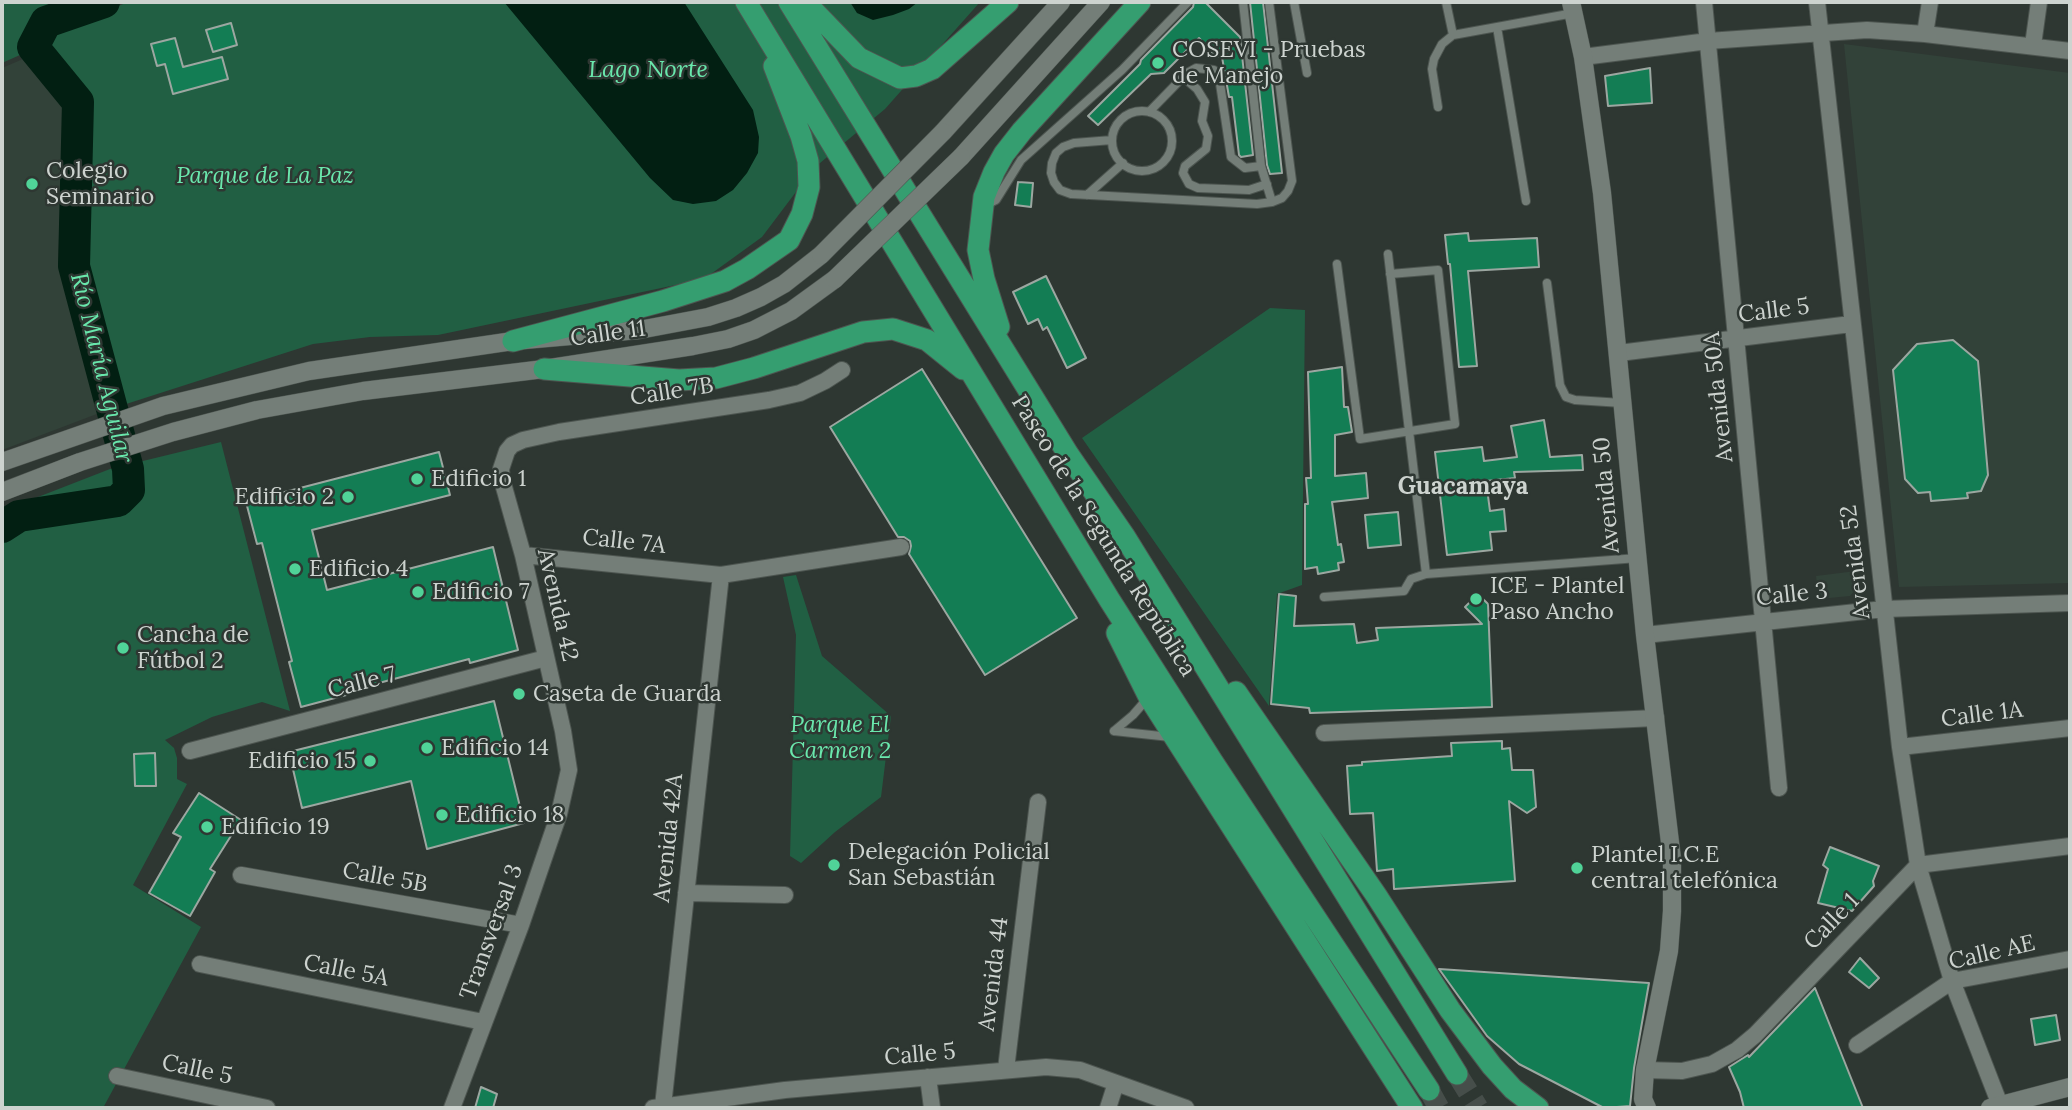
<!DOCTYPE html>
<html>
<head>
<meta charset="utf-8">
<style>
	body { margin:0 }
	#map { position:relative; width:2072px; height:1110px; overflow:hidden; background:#2e3732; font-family:Lora,serif }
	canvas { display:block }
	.frame { position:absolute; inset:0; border:4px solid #cdd3cf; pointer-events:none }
</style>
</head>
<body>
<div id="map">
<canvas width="2072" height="1110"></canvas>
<div class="frame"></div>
</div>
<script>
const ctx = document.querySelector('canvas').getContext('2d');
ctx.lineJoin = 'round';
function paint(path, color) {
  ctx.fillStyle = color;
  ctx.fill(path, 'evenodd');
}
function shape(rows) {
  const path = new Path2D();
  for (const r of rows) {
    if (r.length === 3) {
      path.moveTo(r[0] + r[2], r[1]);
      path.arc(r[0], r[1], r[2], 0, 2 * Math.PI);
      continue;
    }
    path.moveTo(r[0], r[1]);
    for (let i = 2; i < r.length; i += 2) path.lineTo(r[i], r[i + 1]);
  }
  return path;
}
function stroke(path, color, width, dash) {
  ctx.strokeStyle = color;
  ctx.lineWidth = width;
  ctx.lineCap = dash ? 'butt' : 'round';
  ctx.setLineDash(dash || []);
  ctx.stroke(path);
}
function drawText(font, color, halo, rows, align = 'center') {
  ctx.font = font + ' Lora,serif';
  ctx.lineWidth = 5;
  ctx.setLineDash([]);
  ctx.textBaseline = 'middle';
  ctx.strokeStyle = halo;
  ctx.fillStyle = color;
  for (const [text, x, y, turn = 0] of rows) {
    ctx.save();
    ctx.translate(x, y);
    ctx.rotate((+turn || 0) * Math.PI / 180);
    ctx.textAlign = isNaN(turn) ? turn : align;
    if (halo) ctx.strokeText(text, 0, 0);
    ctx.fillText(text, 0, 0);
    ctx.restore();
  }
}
paint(shape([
	[1844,44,2070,73,2070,583,1899,587],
	[23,59,38,71,65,107,58,261,102,412,2,450,2,68],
	[1856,571,1858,587,1850,596,1819,599,1816,576]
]), '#324239');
paint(shape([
	[2,2,52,2,30,20,20,55,2,63],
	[128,2,980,2,885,109,814,168,762,237,704,279,438,335,370,337,313,344,123,405,89,263,88,109,79,86,48,47,57,31],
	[1270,308,1305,310,1302,585,1277,594,1269,706,1082,438],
	[221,442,290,711,262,702,212,717,165,740,174,748,177,758,177,779,187,784,133,885,201,927,103,1108,2,1108,2,511,110,469],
	[796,575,822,656,891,716,881,797,835,832,801,863,790,856,796,635,783,577]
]), '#215f43');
paint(shape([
	[504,2,684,2,753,110,759,137,758,153,747,173,733,190,716,201,693,204,673,200,650,178],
	[850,2,918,2,909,9,893,15,873,20,857,13]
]), '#021f12');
stroke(shape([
	[2,527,19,516,118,501,129,490,128,469,74,266,78,102,33,47,46,22,104,2]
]), '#021f12', 32);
const building = shape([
	[1194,2,1205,2,1240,37,1253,155,1241,157,1239,155,1232,97,1229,97,1222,57,1216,57,1199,38,1164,73,1151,74,1098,125,1088,116,1140,64,1141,60,1193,7,1194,2],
	[1250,2,1263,2,1282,173,1270,174,1267,165,1250,2],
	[231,23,237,45,213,52,206,30,231,23],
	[175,38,183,67,222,57,228,79,173,94,165,64,157,66,151,44,175,38],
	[1650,68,1652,103,1608,106,1605,76,1650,68],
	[1018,182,1033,183,1031,207,1015,205,1018,182],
	[1468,233,1469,241,1537,238,1539,267,1468,271,1477,366,1459,367,1450,264,1448,264,1445,235,1468,233],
	[1046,276,1086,358,1067,368,1047,327,1043,330,1038,319,1028,324,1013,292,1046,276],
	[1953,340,1978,361,1988,475,1981,491,1967,493,1968,498,1931,501,1930,492,1918,493,1905,479,1893,370,1917,344,1953,340],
	[1342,367,1344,407,1348,407,1352,432,1335,435,1335,476,1366,473,1368,498,1332,502,1338,545,1341,544,1344,562,1338,563,1339,570,1318,574,1317,567,1305,569,1305,504,1308,504,1306,478,1311,478,1308,372,1342,367],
	[922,369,1077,618,985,675,909,554,911,546,910,541,904,537,898,537,830,427,922,369],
	[1544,420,1550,457,1582,455,1583,470,1514,472,1515,478,1486,481,1490,511,1504,509,1506,531,1490,532,1492,550,1447,555,1435,452,1482,447,1484,461,1517,457,1511,426,1544,420],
	[439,452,450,495,312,530,327,590,493,547,518,650,470,663,469,659,435,668,349,691,350,694,301,707,289,662,292,661,262,543,257,544,246,502,439,452],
	[1398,512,1401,545,1368,548,1365,515,1398,512],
	[1279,594,1296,596,1294,626,1354,624,1357,643,1378,640,1376,628,1482,624,1465,607,1478,594,1488,604,1492,707,1310,713,1309,708,1271,704,1279,594],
	[494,701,524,823,427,849,411,781,302,808,289,752,494,701],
	[1502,741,1502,749,1510,748,1512,770,1533,770,1536,807,1527,813,1509,801,1515,881,1394,889,1393,869,1377,871,1373,813,1350,814,1347,766,1362,765,1362,762,1452,756,1451,743,1502,741],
	[155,753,156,786,135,786,134,754,155,753],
	[199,793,241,820,210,869,215,872,190,916,149,893,181,837,173,833,199,793],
	[1830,847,1879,866,1873,881,1874,886,1852,911,1818,903,1828,869,1823,865,1830,847],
	[1860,958,1879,978,1869,988,1849,972,1860,958],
	[1439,969,1649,983,1634,1068,1630,1106,1604,1108,1519,1064,1487,1036,1439,969],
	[1815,988,1863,1108,1744,1108,1740,1092,1729,1067,1748,1055,1749,1057,1815,988],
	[2056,1015,2060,1040,2035,1045,2031,1019,2056,1015],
	[481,1087,497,1094,493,1108,475,1108,481,1087]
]);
paint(building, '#137d54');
stroke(building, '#9ca7a1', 2);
stroke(shape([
	[1457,1074,1478,1108],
	[1429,1090,1439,1108]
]), '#464e4a', 21, [21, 10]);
const lane = shape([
	[1294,2,1307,73],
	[1446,2,1453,35],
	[1497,27,1526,201],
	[1183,77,1197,89,1205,102,1202,121,1208,136,1206,149,1185,166,1183,173,1189,184,1198,188,1249,190,1267,184],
	[1438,107,1432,69,1434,59,1442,44,1453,35,1574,13],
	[1142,141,30],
	[1149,112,1187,73,1196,68,1214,70,1219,77,1231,157,1245,168,1261,166,1243,2],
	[1112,140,1074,143,1063,147,1056,153,1052,163,1051,173,1054,182,1060,190,1071,194,1257,204,1272,202,1282,198,1288,191,1292,181,1269,2],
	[1261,166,1272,202],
	[1087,195,1123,163],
	[986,205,996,200,1021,160,1122,70,1188,2],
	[1388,254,1426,574],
	[1337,264,1360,439,1455,424,1438,270,1390,274],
	[1547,283,1560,385,1566,397,1575,400,1622,403],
	[1324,597,1404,591,1411,579,1426,574,1638,558],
	[1114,731,1170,737],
	[1114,731,1133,715,1147,699]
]);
const street = shape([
	[1704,2,1779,788],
	[1817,2,1900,747,1918,865,1952,981,2000,1105],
	[1925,34,1930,2],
	[2033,45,2039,2],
	[1583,57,1708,41,1867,30,1925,34,2070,51],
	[1619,353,1851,324],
	[523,555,721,575,901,547],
	[1645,635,1884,609,2070,603],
	[1324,733,1656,718],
	[1900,747,2070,728],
	[190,751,546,658],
	[241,875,521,925],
	[686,893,785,895],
	[200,964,483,1022],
	[1857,1045,1952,981,2070,959],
	[1006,1069,1038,802],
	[1645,1070,1682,1071,1712,1064,1737,1050,1755,1035,1918,865,2070,846],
	[117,1076,267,1108],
	[928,1077,932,1108],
	[663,1106,721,575],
	[452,1108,521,925,559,814,569,770,563,731,523,555,502,480,501,469,507,451,512,445,523,440,559,432,769,400,800,393,825,381,842,370],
	[653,1108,785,1090,1046,1067,1080,1070,1186,1108],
	[1108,1108,1116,1083]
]);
const secondary = shape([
	[1571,2,1583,57,1602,193,1645,635,1672,859,1672,911,1669,951,1645,1070,1643,1099,1647,1108],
	[943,132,1061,2],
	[961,157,1101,2],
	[2,462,163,406,309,371,513,341,639,330,708,317,736,308,761,297,784,284,821,255],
	[2,492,80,462,173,432,257,410,363,391,544,369,693,346,728,339,754,330,791,311,835,279],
	[1990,1108,2070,1087]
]);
const highway = shape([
	[746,2,1109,599,1212,761,1429,1090],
	[789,2,1068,454,1125,537,1457,1074],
	[805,2,859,58,900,78,916,76,932,69,1008,2],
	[999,327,984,279,978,250,984,197,994,172,1004,154,1022,131,1140,2],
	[513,341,663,301,725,281,747,269,789,240,802,214,809,187,808,161,801,136,774,66],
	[544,369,679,380,716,378,754,368,863,332,893,329,927,340,963,369],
	[1117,633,1149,697,1412,1108],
	[1236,692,1376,895,1450,1010,1492,1066,1513,1089,1538,1108]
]);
stroke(lane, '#4d5550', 10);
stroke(street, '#4d5550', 18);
stroke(secondary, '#4d5550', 19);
stroke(highway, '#4d5550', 23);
stroke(lane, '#747e78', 8);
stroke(street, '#747e78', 16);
stroke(secondary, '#747e78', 18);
stroke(highway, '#359e70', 21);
const secondaryBridge = shape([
	[821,255,943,132],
	[835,279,961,157]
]);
stroke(secondaryBridge, '#4d5550', 19, []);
stroke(secondaryBridge, '#747e78', 18);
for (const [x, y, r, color] of [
	[1158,63,7,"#50d398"],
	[32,184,7,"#50d398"],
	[417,479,7,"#50d398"],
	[348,497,7,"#50d398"],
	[295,569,7,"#50d398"],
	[418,592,7,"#50d398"],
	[1476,599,7,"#50d398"],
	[123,648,7,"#50d398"],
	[519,694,7,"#50d398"],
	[427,748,7,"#50d398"],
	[370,761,7,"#50d398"],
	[442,815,7,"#50d398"],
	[207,827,7,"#50d398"],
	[834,865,7,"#50d398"],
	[1577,868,7,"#50d398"]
]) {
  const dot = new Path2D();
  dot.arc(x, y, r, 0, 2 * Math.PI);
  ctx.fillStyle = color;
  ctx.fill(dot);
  stroke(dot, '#2e3732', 2.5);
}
drawText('23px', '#cdd3cf', '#2e3732', [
	["COSEVI - Pruebas",1172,50],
	["de Manejo",1172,76],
	["Colegio",46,171],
	["Seminario",46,197],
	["Edificio 1",431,479],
	["Edificio 2",334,497,"right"],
	["Edificio 4",309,569],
	["ICE - Plantel",1490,586],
	["Paso Ancho",1490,612],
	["Edificio 7",432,592],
	["Cancha de",137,635],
	["Fútbol 2",137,661],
	["Caseta de Guarda",533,694],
	["Edificio 14",441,748],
	["Edificio 15",356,761,"right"],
	["Edificio 18",456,815],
	["Edificio 19",221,827],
	["Delegación Policial",848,852],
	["San Sebastián",848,878],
	["Plantel I.C.E",1591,855],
	["central telefónica",1591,881]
], 'left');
drawText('italic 23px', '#6ae8ad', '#2e3732', [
	["Parque de La Paz",265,176],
	["Parque El",840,725],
	["Carmen 2",840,751]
]);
drawText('23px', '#cdd3cf', '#2e3732', [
	["Calle 5",1774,311,-7],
	["Calle 11",608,334,-8],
	["Calle 7B",672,392,-9],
	["Avenida 50A",1719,397,-96],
	["Avenida 50",1607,495,-95],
	["Paseo de la Segunda República",1103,536,58],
	["Calle 7A",624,542,6],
	["Avenida 52",1856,562,-97],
	["Calle 3",1792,595,-6],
	["Avenida 42",557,605,77],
	["Calle 7",362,683,-14],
	["Calle 1A",1982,715,-7],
	["Avenida 42A",669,838,-84],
	["Calle 5B",385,878,10],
	["Calle 1",1832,922,-46],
	["Transversal 3",492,932,-70],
	["Calle AE",1992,953,-13],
	["Calle 5A",346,971,11],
	["Avenida 44",994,974,-83],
	["Calle 5",920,1055,-5],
	["Calle 5",197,1070,12]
]);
drawText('italic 24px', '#69e7ac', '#2e3732', [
	["Lago Norte",648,70],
	["Río María Aguilar",101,368,76]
]);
drawText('bold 24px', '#cdd3cf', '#2e3732', [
	["Guacamaya",1463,487]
]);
</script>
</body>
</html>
